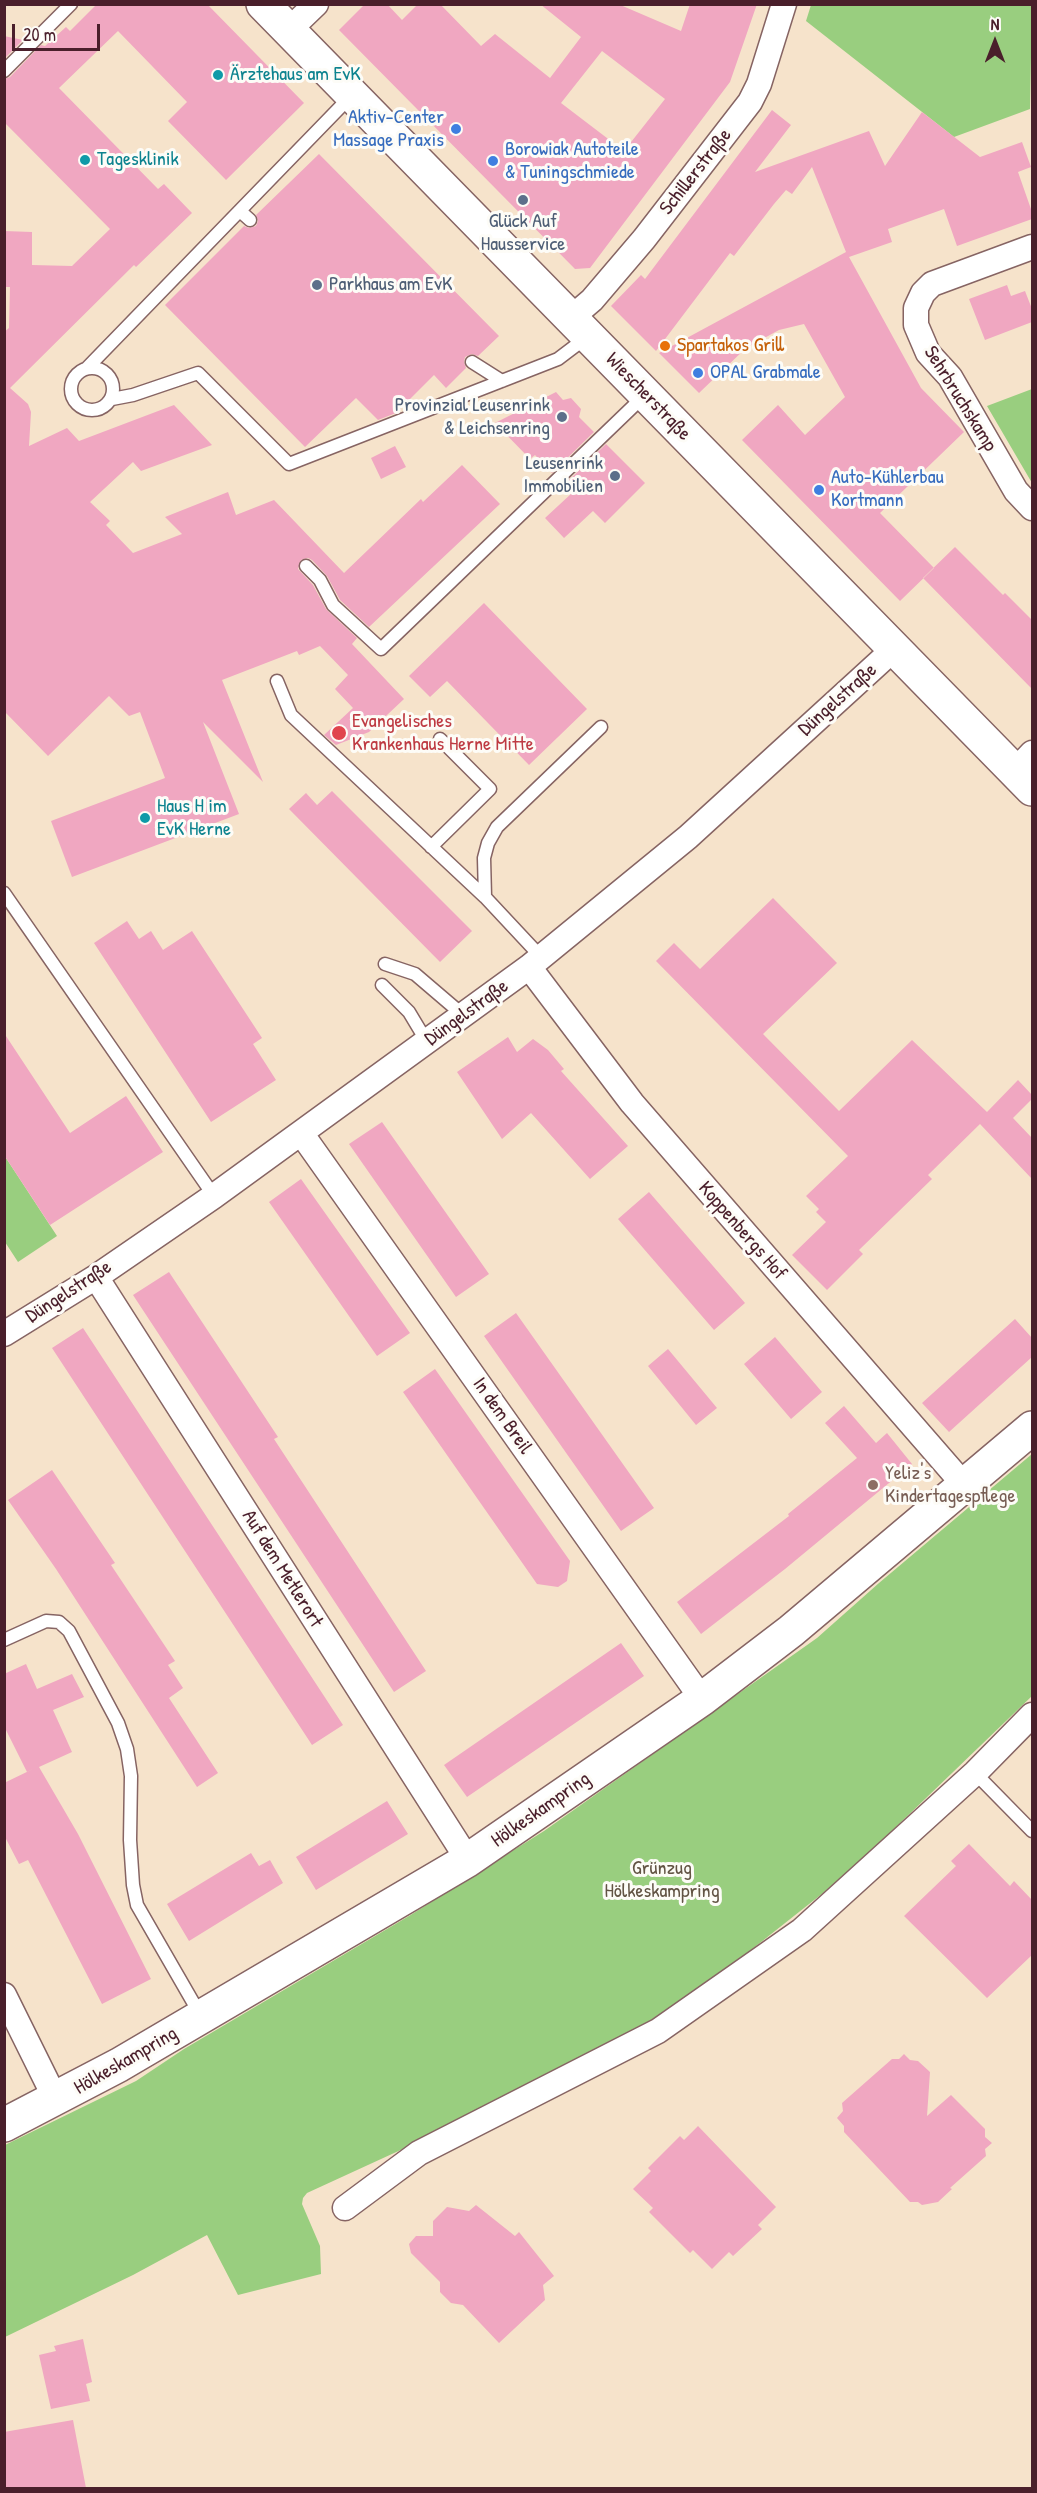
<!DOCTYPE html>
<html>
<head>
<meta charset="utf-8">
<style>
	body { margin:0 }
	#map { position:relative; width:1037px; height:2493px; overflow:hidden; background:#f6e3cb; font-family:"Patrick Hand",sans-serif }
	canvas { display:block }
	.frame { position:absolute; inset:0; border:6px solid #4a1f2b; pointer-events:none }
	.north { position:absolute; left:965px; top:12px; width:60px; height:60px; -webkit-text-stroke:4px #fdfcf7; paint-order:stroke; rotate:0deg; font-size:16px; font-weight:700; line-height:24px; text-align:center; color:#4a1f2b }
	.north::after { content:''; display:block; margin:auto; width:21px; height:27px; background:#4a1f2b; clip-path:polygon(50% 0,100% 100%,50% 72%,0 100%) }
	.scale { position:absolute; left:12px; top:24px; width:88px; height:27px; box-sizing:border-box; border:3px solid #4a1f2b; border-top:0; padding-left:8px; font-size:18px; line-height:21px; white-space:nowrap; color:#4a1f2b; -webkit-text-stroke:4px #fdfcf7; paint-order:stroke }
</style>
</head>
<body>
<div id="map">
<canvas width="1037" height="2493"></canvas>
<div class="frame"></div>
<div class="north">N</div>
<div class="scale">20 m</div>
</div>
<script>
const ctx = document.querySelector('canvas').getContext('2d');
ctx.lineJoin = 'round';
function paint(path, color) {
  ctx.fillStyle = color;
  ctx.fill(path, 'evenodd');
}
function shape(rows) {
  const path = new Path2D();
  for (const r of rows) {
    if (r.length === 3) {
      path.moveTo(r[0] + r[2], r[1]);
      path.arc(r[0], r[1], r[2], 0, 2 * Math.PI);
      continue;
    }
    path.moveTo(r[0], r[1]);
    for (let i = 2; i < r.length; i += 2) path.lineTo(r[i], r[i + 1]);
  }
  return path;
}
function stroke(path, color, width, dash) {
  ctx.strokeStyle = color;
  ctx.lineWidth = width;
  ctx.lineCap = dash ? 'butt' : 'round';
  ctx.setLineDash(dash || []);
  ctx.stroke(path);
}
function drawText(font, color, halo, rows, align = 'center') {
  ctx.font = font + ' "Patrick Hand",sans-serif';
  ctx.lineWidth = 6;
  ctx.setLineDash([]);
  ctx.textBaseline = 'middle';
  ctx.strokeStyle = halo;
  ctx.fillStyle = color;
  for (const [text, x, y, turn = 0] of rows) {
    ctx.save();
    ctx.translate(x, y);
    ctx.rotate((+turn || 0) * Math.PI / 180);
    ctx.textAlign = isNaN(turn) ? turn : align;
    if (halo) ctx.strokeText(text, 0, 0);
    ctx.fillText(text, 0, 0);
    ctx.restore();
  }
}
paint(shape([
	[811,5,1032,5,1030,109,954,137,806,21],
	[1032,389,1032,483,987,406],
	[4,1155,57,1236,18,1262,5,1242],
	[1032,1454,1032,1696,871,1851,823,1893,732,1965,635,2031,503,2103,307,2193,303,2198,302,2204,320,2246,321,2274,238,2295,207,2235,133,2275,5,2337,5,2145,136,2081,184,2049,409,1916,544,1831,817,1638,879,1583]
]), '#99ce7f');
paint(shape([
	[97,4,207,4,304,103,226,180,168,121,187,102,118,31,59,88,158,189,164,184,192,213,136,267,134,265,10,388,28,404,31,412,29,446,67,428,79,441,174,405,212,445,141,471,133,462,90,502,110,521,106,525,133,553,182,534,165,517,228,492,236,515,274,500,344,573,421,499,423,502,462,465,500,504,369,627,340,600,327,576,312,560,308,558,301,560,298,569,313,585,326,609,357,638,352,644,404,699,369,732,336,745,324,735,353,708,335,689,348,675,320,646,299,655,297,651,222,680,263,782,203,722,239,814,72,877,51,821,165,778,140,712,129,716,109,696,48,756,4,711,4,332,9,328,10,287,4,287,4,231,32,232,32,265,72,266,110,229,4,122,4,79,10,77,41,45,45,46,66,27,70,31],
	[365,4,387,4,402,20,418,4,440,4,481,46,495,34,550,78,581,37,540,4,618,4,681,31,690,4,757,4,730,82,590,268,575,269,339,30],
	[602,51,665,99,624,151,561,103],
	[4,36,23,40,4,59],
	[772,110,791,125,755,172,869,131,885,166,922,112,980,157,1022,142,1031,167,1018,172,1032,212,1032,219,957,246,944,209,888,229,892,242,849,257,921,388,964,432,880,513,934,568,900,601,742,440,778,405,805,435,845,397,804,324,779,330,746,348,699,393,659,353,846,252,812,167,792,194,786,190,774,204,734,256,730,253,656,351,611,306,641,275,645,279],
	[319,154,499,336,478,356,472,354,465,357,464,362,466,368,446,388,434,375,396,413,378,420,356,398,305,447,165,305,244,226,249,228,256,226,258,221,256,215],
	[1007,285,1011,296,1025,291,1032,309,1032,322,985,340,969,299],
	[556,392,563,400,571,398,581,409,579,417,594,432,552,473,535,455,530,459,495,423],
	[606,444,645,483,605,523,593,511,564,538,545,518,572,493,564,485],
	[395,446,406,467,381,479,371,458],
	[955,547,1003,595,1005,593,1032,620,1032,689,923,578],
	[484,603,587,709,529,765,447,681,430,697,409,676],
	[332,791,472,931,440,962,289,809,306,793,317,805],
	[773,898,837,963,763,1034,839,1111,912,1040,987,1112,1018,1080,1032,1095,1032,1099,1013,1118,1032,1138,1032,1179,980,1124,928,1175,932,1179,859,1250,863,1254,827,1290,792,1255,826,1222,816,1212,819,1209,806,1196,848,1156,656,961,674,943,700,969],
	[127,921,139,939,151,931,163,950,192,931,262,1038,253,1044,276,1080,211,1122,94,943],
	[4,1033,70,1133,126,1096,163,1152,50,1225,4,1155],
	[508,1037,517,1052,533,1039,548,1050,564,1069,561,1071,628,1146,590,1179,531,1113,502,1139,457,1072],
	[382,1122,489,1274,456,1297,349,1144],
	[301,1179,410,1333,377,1356,269,1202],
	[649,1192,745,1303,714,1330,618,1219],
	[169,1272,278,1437,274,1439,426,1671,394,1692,133,1295],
	[516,1313,654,1508,621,1531,484,1336],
	[1015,1319,1032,1338,1032,1357,949,1432,922,1403],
	[83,1328,343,1725,312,1745,52,1348],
	[775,1337,822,1392,791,1419,744,1364],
	[668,1349,717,1408,696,1425,648,1366],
	[435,1369,570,1561,567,1581,558,1587,537,1584,403,1392],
	[844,1406,876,1443,887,1433,912,1464,785,1569,701,1634,677,1602,789,1516,788,1514,857,1458,825,1423],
	[52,1470,115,1563,111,1565,175,1661,168,1665,183,1688,169,1698,218,1773,197,1787,56,1569,8,1500],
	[621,1643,644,1676,467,1797,444,1765],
	[26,1664,37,1689,72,1674,84,1697,53,1710,72,1752,39,1767,78,1834,151,1979,102,2004,28,1860,19,1864,4,1835,4,1783,33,1769,27,1772,4,1726,4,1674],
	[387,1801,408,1834,316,1890,296,1857],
	[969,1844,1010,1886,1014,1881,1032,1900,1032,1955,987,1998,904,1916,956,1866,951,1861],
	[251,1853,259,1866,270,1860,283,1883,189,1941,167,1904],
	[904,2054,910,2060,918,2061,930,2072,927,2116,951,2095,985,2129,985,2137,992,2143,985,2149,986,2156,950,2188,952,2189,938,2202,922,2205,918,2202,910,2202,844,2132,844,2126,837,2118,843,2111,842,2103,892,2059,899,2059],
	[698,2126,776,2207,758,2225,762,2229,733,2256,729,2252,712,2269,693,2250,690,2253,649,2212,653,2208,633,2189,651,2171,648,2168,680,2136,684,2140],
	[476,2205,515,2236,519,2232,554,2276,543,2285,545,2300,499,2343,463,2305,451,2303,440,2292,440,2282,411,2253,409,2244,416,2236,433,2236,433,2221,447,2207,469,2211],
	[83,2339,92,2382,86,2384,90,2401,51,2409,39,2355,56,2351,54,2346],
	[73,2420,86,2488,4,2488,4,2432]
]), '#f0a7c1');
const lane = shape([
	[4,71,71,4],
	[240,211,250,220],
	[472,362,502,381],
	[92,389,21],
	[87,368,351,96],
	[112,399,133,395,198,373,289,464,558,359,587,337],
	[306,566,320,580,333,605,381,649,645,395],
	[277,681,291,715,485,897,542,958],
	[431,847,490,789,440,739],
	[4,893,214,1196],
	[485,897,484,858,488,843,497,827,601,727],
	[385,964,415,974,463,1015],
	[382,985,409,1012,427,1042],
	[4,1640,46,1621,59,1622,69,1631,118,1723,127,1749,131,1776,130,1840,133,1885,137,1905,201,2016],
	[975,1773,1032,1831]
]);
const street = shape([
	[289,30,316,4],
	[1032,247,932,284,923,293,916,308,916,325,928,353,950,377,1016,491,1032,508],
	[571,318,592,300,644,239,750,102,759,84,784,4],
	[1015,771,1032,753],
	[529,967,632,1103,965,1486],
	[301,1133,702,1699],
	[96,1277,468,1860],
	[4,1334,96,1277,214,1196,529,967,688,837,895,648],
	[4,1995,56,2100],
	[345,2208,419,2153,658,2031,802,1930,975,1773,1032,1715]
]);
const secondary = shape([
	[263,4,1032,789],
	[4,2125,119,2065,468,1860,702,1699,791,1631,1032,1428]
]);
stroke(lane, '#866463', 15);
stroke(street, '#866463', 27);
stroke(secondary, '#866463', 36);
stroke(lane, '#fff', 12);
stroke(street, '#fff', 24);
stroke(secondary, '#fff', 33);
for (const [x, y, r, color] of [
	[218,75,6,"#0f9aa8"],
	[456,129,6,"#3f7fe0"],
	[85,160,6,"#0f9aa8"],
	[493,161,6,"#3f7fe0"],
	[523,200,6,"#5c6f8a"],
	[317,285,6,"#5c6f8a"],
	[665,346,6,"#e8710a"],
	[698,373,6,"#3f7fe0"],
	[562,417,6,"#5c6f8a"],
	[615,476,6,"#5c6f8a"],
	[819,490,6,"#3f7fe0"],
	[339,733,8,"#e0444e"],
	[145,818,6,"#0f9aa8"],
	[873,1485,6,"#8d6e63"]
]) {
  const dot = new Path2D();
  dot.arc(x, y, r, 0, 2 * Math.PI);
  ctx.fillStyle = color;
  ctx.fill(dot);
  stroke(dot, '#fdfcf7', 2);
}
drawText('20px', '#0d838f', '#fdfcf7', [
	["Ärztehaus am EvK",230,75],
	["Tagesklinik",97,160],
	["Haus H im",157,807],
	["EvK Herne",157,830]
], 'left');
drawText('20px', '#366cbe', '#fdfcf7', [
	["Aktiv-Center",444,118,"right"],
	["Massage Praxis",444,141,"right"],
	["Borowiak Autoteile",505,150],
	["& Tuningschmiede",505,173],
	["OPAL Grabmale",710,373],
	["Auto-Kühlerbau",831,478],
	["Kortmann",831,501]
], 'left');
drawText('20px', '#4a1f2b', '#fdfcf7', [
	["Schillerstraße",696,172,-52],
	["Wiescherstraße",648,397,46],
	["Sehrbruchskamp",960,399,58],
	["Düngelstraße",838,700,-42],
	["Düngelstraße",467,1013,-36],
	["Koppenbergs Hof",742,1231,49],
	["Düngelstraße",69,1292,-33],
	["In dem Breil",502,1416,55],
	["Auf dem Metlerort",282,1569,58],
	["Hölkeskampring",541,1810,-35],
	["Hölkeskampring",126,2061,-30]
]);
drawText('20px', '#4e5e75', '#fdfcf7', [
	["Glück Auf",523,222,"center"],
	["Hausservice",523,245,"center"],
	["Parkhaus am EvK",329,285,"left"],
	["Provinzial Leusenrink",550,406],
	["& Leichsenring",550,429],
	["Leusenrink",603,464],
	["Immobilien",603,487]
], 'right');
drawText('20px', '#c56008', '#fdfcf7', [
	["Spartakos Grill",677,346]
], 'left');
drawText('20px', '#be3a42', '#fdfcf7', [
	["Evangelisches",352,722],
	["Krankenhaus Herne Mitte",352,745]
], 'left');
drawText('20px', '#785e54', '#fdfcf7', [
	["Yeliz's",885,1474],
	["Kindertagespflege",885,1497]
], 'left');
drawText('20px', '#625444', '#fdfcf7', [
	["Grünzug",662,1869],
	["Hölkeskampring",662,1892]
]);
</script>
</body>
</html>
